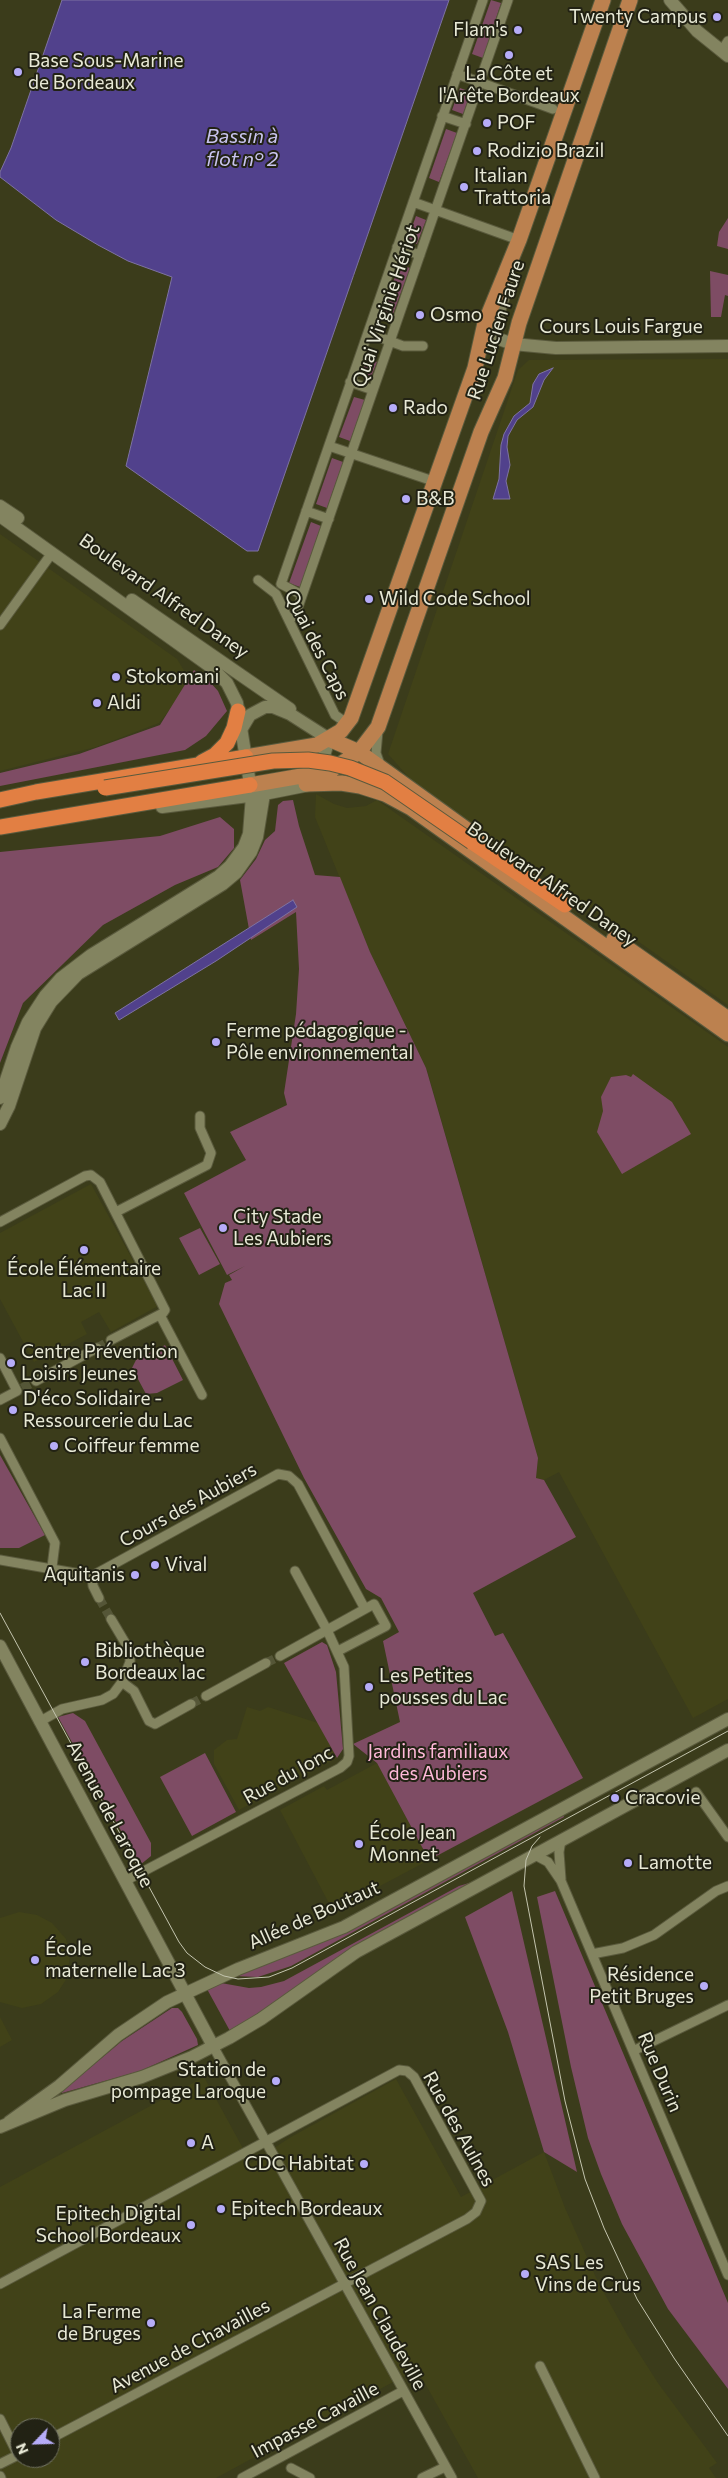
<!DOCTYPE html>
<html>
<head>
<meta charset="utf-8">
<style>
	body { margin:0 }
	#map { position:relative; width:728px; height:2478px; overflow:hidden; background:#3b3c1b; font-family:Commissioner,sans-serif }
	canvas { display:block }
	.north { position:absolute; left:10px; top:2418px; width:50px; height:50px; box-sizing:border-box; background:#222214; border:1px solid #717262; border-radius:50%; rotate:246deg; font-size:14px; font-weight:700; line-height:20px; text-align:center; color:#e8e9d6 }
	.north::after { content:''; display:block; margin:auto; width:18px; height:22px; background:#b6acf8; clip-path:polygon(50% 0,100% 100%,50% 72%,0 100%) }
</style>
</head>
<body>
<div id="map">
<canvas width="728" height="2478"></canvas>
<div class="north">N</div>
</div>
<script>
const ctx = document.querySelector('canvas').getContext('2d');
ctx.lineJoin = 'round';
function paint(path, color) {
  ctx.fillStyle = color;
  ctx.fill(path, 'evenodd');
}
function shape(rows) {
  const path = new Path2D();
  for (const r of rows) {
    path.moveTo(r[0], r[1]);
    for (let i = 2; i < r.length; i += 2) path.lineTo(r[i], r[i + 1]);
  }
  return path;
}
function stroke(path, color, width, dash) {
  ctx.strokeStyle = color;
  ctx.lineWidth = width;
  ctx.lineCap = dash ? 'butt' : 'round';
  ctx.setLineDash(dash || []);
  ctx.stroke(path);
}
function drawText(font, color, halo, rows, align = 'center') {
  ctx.font = font + ' Commissioner,sans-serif';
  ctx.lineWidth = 4;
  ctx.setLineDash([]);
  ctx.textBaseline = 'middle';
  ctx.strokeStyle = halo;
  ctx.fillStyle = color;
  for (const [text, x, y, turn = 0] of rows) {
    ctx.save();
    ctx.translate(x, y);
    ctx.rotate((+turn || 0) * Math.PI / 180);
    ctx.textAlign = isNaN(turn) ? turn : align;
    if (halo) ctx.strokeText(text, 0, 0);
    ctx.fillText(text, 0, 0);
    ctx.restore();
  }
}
paint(shape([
	[728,359,728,1005,413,782,388,754,518,370,529,360],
	[0,534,177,659,188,677,178,699,159,723,96,747,0,771],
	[316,794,334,804,347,808,366,806,377,800,728,1047,728,1699,693,1718,559,1472,544,1480,536,1478,538,1458,427,1070,370,952,315,817],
	[91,1184,158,1306,111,1332,99,1312,81,1322,87,1334,34,1362,0,1299,0,1233],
	[247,1707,260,1711,268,1707,318,1723,337,1758,239,1810,214,1764,214,1750,227,1740,237,1739],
	[377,1763,429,1860,333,1911,280,1810,324,1786,327,1790],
	[19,1912,37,1915,52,1923,66,1939,70,1956,67,1978,58,1992,41,2004,22,2008,0,2002,0,1918],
	[0,2017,12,2040,0,2047],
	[204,2077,251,2163,291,2137,396,2079,461,2197,544,2152,565,2208,598,2282,628,2336,658,2383,717,2463,709,2468,716,2478,478,2478,417,2369,216,2478,0,2478,0,2187],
	[20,2428,50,2428,50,2458,20,2458]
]), '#414218');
paint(shape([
	[491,0,501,3,483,58,472,54],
	[460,88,471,92,463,114,452,110],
	[446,129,457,133,439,182,429,178],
	[416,216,426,220,417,244,407,241],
	[728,218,728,249,717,246,719,232],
	[399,265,410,268,393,314,383,311],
	[710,271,728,275,728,296,725,295,721,317,711,317],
	[367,358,377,362,371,377,361,374],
	[354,397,365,400,350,441,339,437],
	[332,458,343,462,327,508,316,504],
	[311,522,321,526,300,587,289,583],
	[194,670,209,681,218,691,227,711,206,736,185,750,0,786,0,773,79,754,160,725],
	[293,800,299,826,315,875,340,877,370,952,426,1068,538,1458,536,1478,544,1480,576,1537,473,1593,495,1636,503,1633,583,1778,429,1860,377,1763,353,1744,400,1722,383,1641,399,1632,381,1598,366,1589,304,1478,219,1304,225,1283,232,1280,229,1275,245,1266,227,1275,184,1193,246,1160,230,1132,287,1105,284,1093,296,1014,299,969,296,912,251,940,240,880,256,859,265,840,275,831,278,805,283,801],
	[220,817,234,829,234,848,218,867,175,885,103,925,23,1003,0,1063,0,852,160,836],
	[633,1074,672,1102,691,1134,622,1174,597,1132,603,1111,601,1097,611,1077,626,1075,631,1077],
	[200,1228,220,1264,199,1275,179,1238],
	[165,1345,183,1380,157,1393,146,1394,132,1368,136,1360],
	[0,1455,45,1535,19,1548,0,1548],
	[322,1642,327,1645,336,1672,343,1749,337,1758,284,1663],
	[73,1713,85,1721,151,1843,151,1856,140,1865,58,1717],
	[205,1753,236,1812,192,1836,160,1777],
	[563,1814,564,1817,291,1966,258,1977,234,1976],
	[479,1880,230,2031,207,1989,221,1983,249,1988,261,1987,284,1981,459,1886],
	[512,1891,577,2172,544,2152,508,2032,465,1917],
	[555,1891,728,2303,728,2389,668,2309,622,2224,601,2174,588,2138,571,2067,537,1897],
	[172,2008,178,2008,182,2012,197,2039,198,2045,140,2071,62,2093,62,2091,122,2041]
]), '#7e4c64');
const water = shape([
	[62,0,449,0,258,551,247,551,126,466,172,277,128,261,98,245,56,220,0,177,0,172,11,148,62,0],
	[553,368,544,380,533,407,517,420,508,436,507,447,510,465,506,481,510,499,493,499,499,479,501,445,504,434,514,416,530,403,533,384,539,374,553,368],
	[293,900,297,907,216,961,119,1020,115,1013,293,900]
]);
paint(water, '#51418c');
stroke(water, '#7e73a2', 1);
stroke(shape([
	[97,1348,111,1340],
	[22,1388,36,1381],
	[99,1598,111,1619],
	[266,1663,280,1656],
	[191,1704,206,1696]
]), '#555637', 9, [9, 4.5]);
const street = shape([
	[721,52,728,41],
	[457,74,553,109],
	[442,116,466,124],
	[413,202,519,240],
	[397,247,420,255],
	[368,333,403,346,423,346],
	[350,382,373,390],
	[329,446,436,482],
	[306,511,329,519],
	[258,580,276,594,335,715,348,724],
	[302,595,281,584,483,0],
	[289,619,295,616,508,0],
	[0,625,52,553],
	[378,731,376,753,381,767],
	[116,1212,207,1165,211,1153,200,1128,200,1116],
	[0,1222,85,1176,91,1175,100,1182,165,1310,163,1313,111,1340],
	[160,1315,202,1395],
	[0,1358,17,1391,0,1400],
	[36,1381,97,1348],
	[0,1438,55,1543,52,1567],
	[0,1560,92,1576,93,1586,99,1598],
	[92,1576,278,1474,289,1476,298,1484,365,1609],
	[280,1656,327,1630,295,1571],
	[122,1682,134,1691,149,1721,155,1724,191,1704],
	[206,1696,266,1663],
	[39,1722,62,1709,102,1700,113,1694,122,1682,130,1662,130,1651,111,1619],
	[696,1792,728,1837],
	[535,1855,548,1862,561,1881,728,2275],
	[561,1879,559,1852,561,1840],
	[125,1881,340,1768,347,1762,349,1756,344,1667,327,1630,374,1604,386,1626,338,1651],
	[592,1954,623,1948,654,1935,716,1891,728,1886],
	[213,2046,452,2478],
	[633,2051,728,2005],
	[0,2284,399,2070,407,2071,414,2077,481,2201,476,2212,467,2219,50,2439],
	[540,2366,595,2478],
	[0,2419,18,2455],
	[0,2464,20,2454],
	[291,2468,310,2478],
	[0,2476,1,2478],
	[242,2478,403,2391],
	[422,2478,445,2467]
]);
const secondary = shape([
	[670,0,697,31,728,56],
	[507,285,493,332,496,338,513,344,556,348,728,346],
	[0,506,18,518],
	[0,516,211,667,227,683,237,703,252,796,249,834,244,847,230,866,219,876,91,955,61,978,45,996,28,1022,17,1047,0,1098],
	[132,600,290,709],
	[241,730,250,715,265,707,273,707,290,714,329,739,323,759,314,766],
	[162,807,264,794,314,784],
	[0,1124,9,1106,35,1028,51,1002,78,974,223,884,236,873,251,852,257,837,264,794,272,783,279,780],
	[0,1646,213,2046],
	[9,2122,59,2086,118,2035,167,2002,238,1969,344,1927,728,1719],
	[0,2127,65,2100,142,2077,192,2057,229,2038,261,2019,356,1952,728,1750]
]);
const primary = shape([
	[329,739,359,752,484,842],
	[246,757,317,745,341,731,351,718,475,368,485,323,519,240,603,0],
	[306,784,341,783,360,786,385,794,411,808,728,1034],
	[250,785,330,771,359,752,378,727,481,432,505,378,519,323,630,0],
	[614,939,728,1019]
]);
const highway = shape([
	[202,762,215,755,227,743,234,728,238,711],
	[0,800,36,792,246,757],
	[0,827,250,785],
	[472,842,565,905]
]);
stroke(street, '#5a5a3d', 11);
stroke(secondary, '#5a5a3d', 14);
stroke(primary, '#5a5a3d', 17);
stroke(highway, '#5a5a3d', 17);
stroke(street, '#838460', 9);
stroke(secondary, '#838460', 12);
stroke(primary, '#bc814f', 15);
stroke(highway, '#e27f43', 15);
stroke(shape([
	[0,1613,179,1942,187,1953,205,1967,224,1976,238,1979,269,1977,292,1968,728,1731],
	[540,1837,532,1846,526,1860,524,1886,565,2101,585,2179,604,2228,637,2299,674,2358,728,2436]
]), '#c4c5af', 1);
const highwayBridge = shape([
	[105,788,273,761,308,760,330,763,350,768,385,782,472,842]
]);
stroke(highwayBridge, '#5a5a3d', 17, []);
stroke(highwayBridge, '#e27f43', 15);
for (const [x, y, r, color] of [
	[717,17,5,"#b6acf8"],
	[518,30,5,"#b6acf8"],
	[509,55,5,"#b6acf8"],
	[18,72,5,"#b6acf8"],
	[487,123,5,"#b6acf8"],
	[477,151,5,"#b6acf8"],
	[464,187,5,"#b6acf8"],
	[420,315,5,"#b6acf8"],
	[393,408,5,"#b6acf8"],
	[406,499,5,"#b6acf8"],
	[369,599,5,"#b6acf8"],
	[116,677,5,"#b6acf8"],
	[97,703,5,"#b6acf8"],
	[216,1042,5,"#b6acf8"],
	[223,1228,5,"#b6acf8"],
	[84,1250,5,"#b6acf8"],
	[11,1363,5,"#b6acf8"],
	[13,1410,5,"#b6acf8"],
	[54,1446,5,"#b6acf8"],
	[155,1565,5,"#b6acf8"],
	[135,1575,5,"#b6acf8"],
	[85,1662,5,"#b6acf8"],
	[369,1687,5,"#b6acf8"],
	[615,1798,5,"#b6acf8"],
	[359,1844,5,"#b6acf8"],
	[628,1863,5,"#b6acf8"],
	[35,1960,5,"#b6acf8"],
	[704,1986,5,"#b6acf8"],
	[276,2081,5,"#b6acf8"],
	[191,2143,5,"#b6acf8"],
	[364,2164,5,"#b6acf8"],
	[221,2209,5,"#b6acf8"],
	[191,2225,5,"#b6acf8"],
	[525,2274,5,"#b6acf8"],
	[151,2323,5,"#b6acf8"]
]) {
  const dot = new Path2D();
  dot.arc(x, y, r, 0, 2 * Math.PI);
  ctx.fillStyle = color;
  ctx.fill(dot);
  stroke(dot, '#222214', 2);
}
drawText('19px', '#e8e9d6', '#222214', [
	["Twenty Campus",707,17,"right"],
	["Flam's",508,30,"right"],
	["Base Sous-Marine",28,61],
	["de Bordeaux",28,83],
	["La Côte et",509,74,"center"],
	["l'Arête Bordeaux",509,96,"center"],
	["POF",497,123],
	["Rodizio Brazil",487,151],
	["Italian",474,176],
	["Trattoria",474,198],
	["Osmo",430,315],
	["Rado",403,408],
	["B&B",416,499],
	["Wild Code School",379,599],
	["Stokomani",126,677],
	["Aldi",107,703],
	["Ferme pédagogique -",226,1031],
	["Pôle environnemental",226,1053],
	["City Stade",233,1217],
	["Les Aubiers",233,1239],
	["École Élémentaire",84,1269,"center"],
	["Lac II",84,1291,"center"],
	["Centre Prévention",21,1352],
	["Loisirs Jeunes",21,1374],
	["D'éco Solidaire -",23,1399],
	["Ressourcerie du Lac",23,1421],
	["Coiffeur femme",64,1446],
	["Vival",165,1565],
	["Aquitanis",125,1575,"right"],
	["Bibliothèque",95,1651],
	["Bordeaux lac",95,1673],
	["Les Petites",379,1676],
	["pousses du Lac",379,1698],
	["Cracovie",625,1798],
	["École Jean",369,1833],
	["Monnet",369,1855],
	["Lamotte",638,1863],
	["École",45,1949],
	["maternelle Lac 3",45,1971],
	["Résidence",694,1975,"right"],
	["Petit Bruges",694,1997,"right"],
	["Station de",266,2070,"right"],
	["pompage Laroque",266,2092,"right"],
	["A",201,2143],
	["CDC Habitat",354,2164,"right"],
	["Epitech Bordeaux",231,2209],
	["Epitech Digital",181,2214,"right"],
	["School Bordeaux",181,2236,"right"],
	["SAS Les",535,2263],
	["Vins de Crus",535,2285],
	["La Ferme",141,2312,"right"],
	["de Bruges",141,2334,"right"]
], 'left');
drawText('19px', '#e8e9d6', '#222214', [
	["Quai Virginie Hériot",386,306,-71],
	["Cours Louis Fargue",621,327],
	["Rue Lucien Faure",496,330,-72],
	["Boulevard Alfred Daney",164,596,35],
	["Quai des Caps",317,645,63],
	["Boulevard Alfred Daney",552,884,35],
	["Cours des Aubiers",188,1505,-29],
	["Rue du Jonc",288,1775,-29],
	["Avenue de Laroque",110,1814,62],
	["Allée de Boutaut",314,1915,-24],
	["Rue Durin",660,2072,67],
	["Rue des Aulnes",459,2129,61],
	["Rue Jean Claudeville",380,2314,61],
	["Avenue de Chavailles",190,2346,-28],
	["Impasse Cavaille",315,2420,-28]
]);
drawText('19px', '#ffb9d9', '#222214', [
	["Jardins familiaux",438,1752],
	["des Aubiers",438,1774]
]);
drawText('italic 20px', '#c9c4ef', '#222214', [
	["Bassin à",242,136],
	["flot n° 2",242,159]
]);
</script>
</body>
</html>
